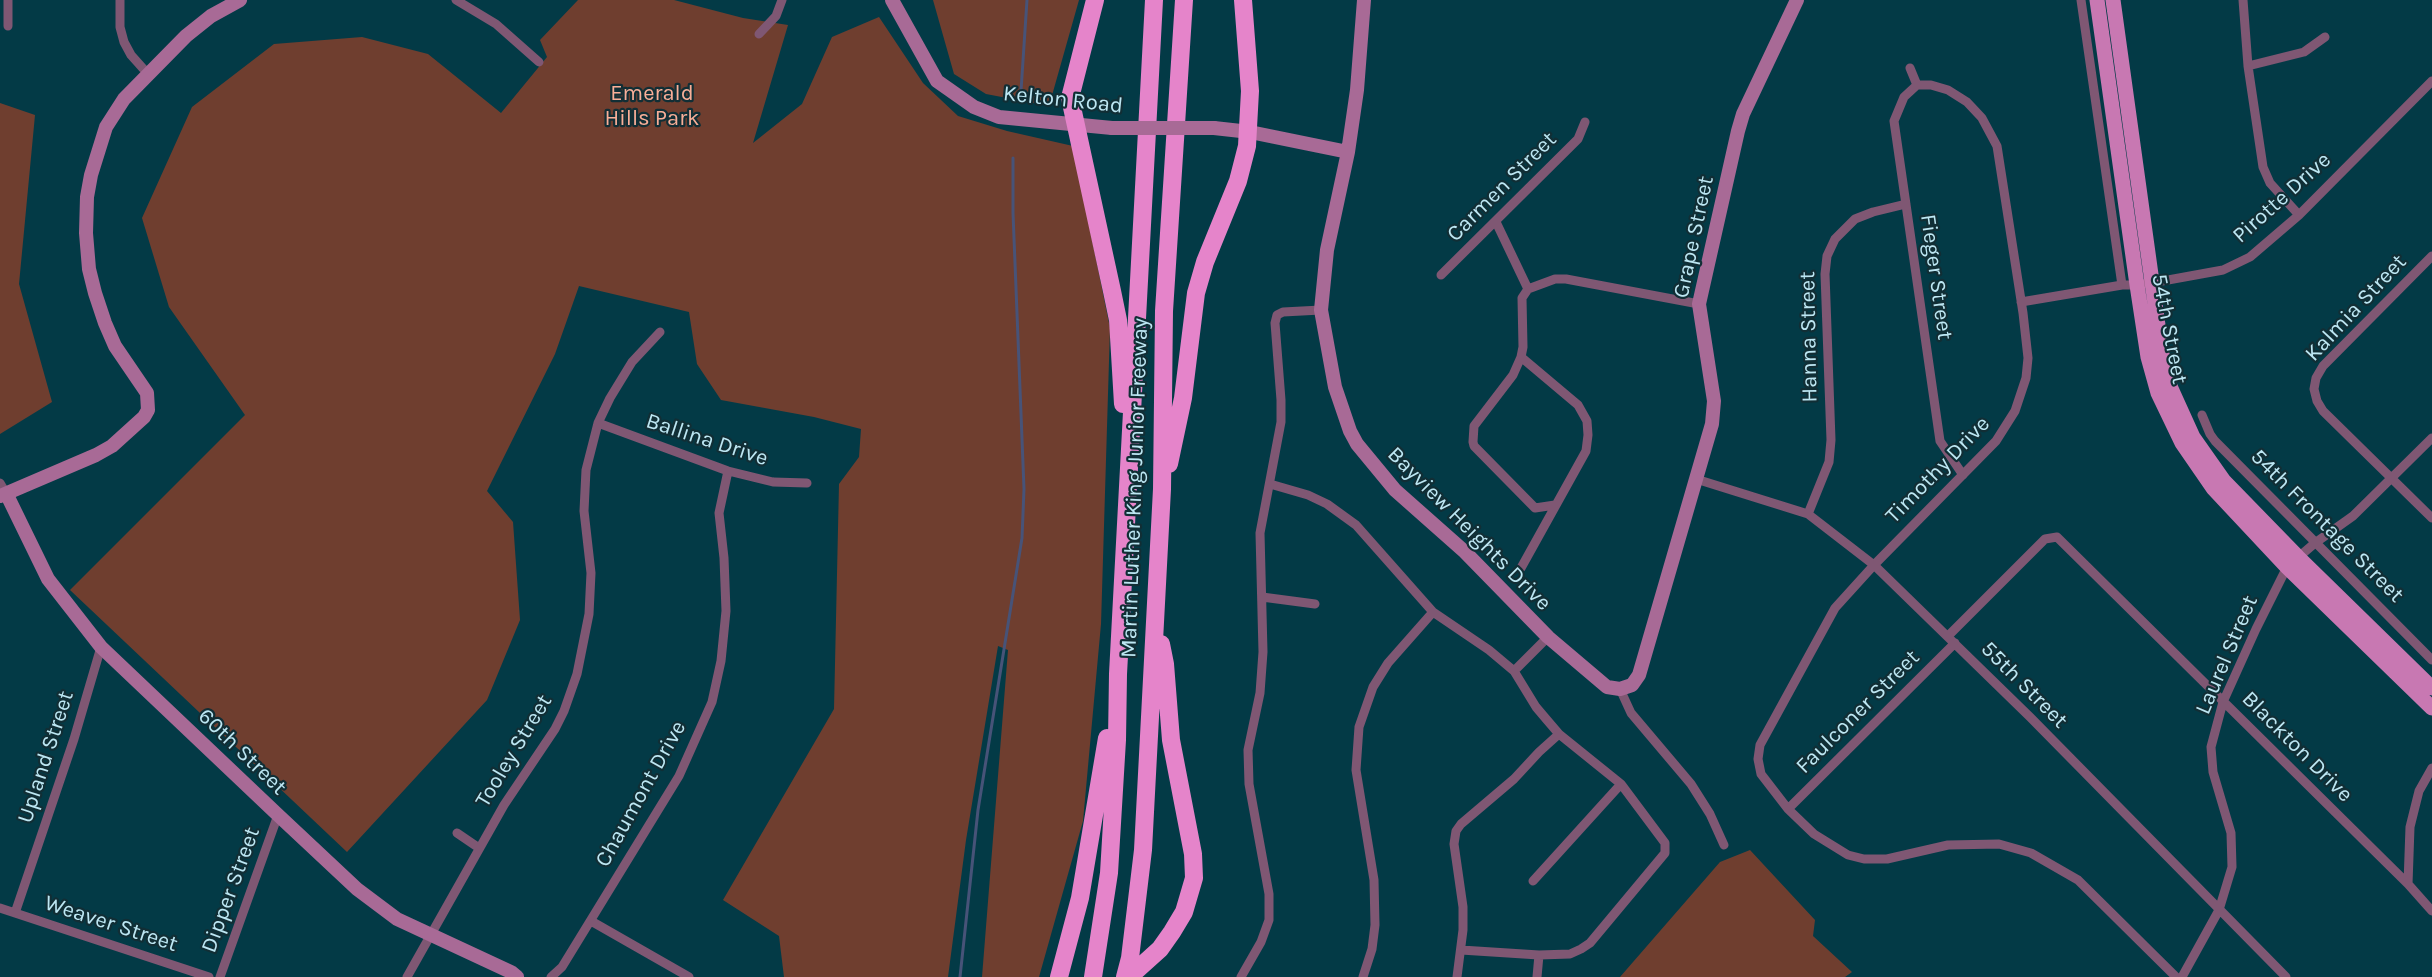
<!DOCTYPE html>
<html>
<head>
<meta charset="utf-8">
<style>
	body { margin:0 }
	canvas { display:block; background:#033a46 }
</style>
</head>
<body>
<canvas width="2432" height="977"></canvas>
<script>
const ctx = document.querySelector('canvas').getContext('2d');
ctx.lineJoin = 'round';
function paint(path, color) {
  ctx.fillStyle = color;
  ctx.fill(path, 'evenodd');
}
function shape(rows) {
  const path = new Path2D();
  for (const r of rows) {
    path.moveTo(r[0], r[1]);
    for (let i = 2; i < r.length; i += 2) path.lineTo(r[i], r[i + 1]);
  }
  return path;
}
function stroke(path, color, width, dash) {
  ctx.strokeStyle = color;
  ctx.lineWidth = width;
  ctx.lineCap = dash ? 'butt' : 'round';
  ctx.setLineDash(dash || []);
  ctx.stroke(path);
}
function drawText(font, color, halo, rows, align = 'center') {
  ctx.font = font + ' Karla,sans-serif';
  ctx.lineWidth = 4.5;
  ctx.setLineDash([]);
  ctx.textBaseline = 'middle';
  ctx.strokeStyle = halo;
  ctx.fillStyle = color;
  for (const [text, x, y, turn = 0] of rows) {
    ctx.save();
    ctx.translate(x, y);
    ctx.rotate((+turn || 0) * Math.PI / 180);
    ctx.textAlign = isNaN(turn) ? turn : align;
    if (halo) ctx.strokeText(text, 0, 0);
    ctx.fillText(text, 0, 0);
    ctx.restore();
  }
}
paint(shape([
	[578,0,674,0,743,18,788,25,753,143,802,104,832,37,879,17,923,83,958,116,1007,131,1073,146,1110,328,1101,624,1083,821,1039,977,982,977,1008,650,998,646,966,840,948,977,784,977,779,936,723,900,834,709,839,484,859,457,861,429,814,417,721,400,697,364,689,312,579,286,555,354,487,491,513,522,520,620,487,700,347,852,70,590,245,415,169,307,142,218,192,107,274,44,362,37,428,54,501,113,547,57,540,40],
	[933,0,1079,0,1049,106,986,94,954,74],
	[0,103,35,115,19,284,52,402,0,434],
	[1750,850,1815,920,1813,936,1852,972,1845,977,1620,977,1720,862]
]), '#6f3e2f');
stroke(shape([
	[1021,91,1027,0],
	[960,977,978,810,1022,538,1024,489,1013,213,1013,158]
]), '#475378', 3);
stroke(shape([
	[8,0,8,26],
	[120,0,120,27,124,42,131,55,148,74],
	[456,0,496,24,539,62],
	[2081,0,2122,285],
	[2243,0,2248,66,2263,167,2270,183,2299,215],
	[759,34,776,16,782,0],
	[2248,66,2304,52,2325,37],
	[1910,68,1917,85],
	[1917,85,1931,85,1948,90,1967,102,1982,118,1997,146,2023,313,2028,358,2026,378,2015,411,1996,441,1874,565,1835,608,1760,745,1758,759,1761,774,1788,809,1814,834,1848,855,1864,859,1887,859,1948,845,1999,844,2031,853,2078,880,2176,977],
	[1917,85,1904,97,1894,121,1940,441,1963,475],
	[1496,222,1528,289,1522,298,1523,347,1521,357,1513,375,1474,426,1473,442,1474,446,1535,508,1555,505],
	[2432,256,2323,366,2316,378,2314,389,2317,401,2323,411,2432,518],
	[1441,275,1578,139,1585,122],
	[1528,289,1555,279,1566,279,1699,304],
	[2021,302,2122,285,2137,285,2168,280,2223,270,2250,257,2299,215,2432,81],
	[2202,415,2210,434,2215,441,2432,660],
	[598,423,728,471,773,482,807,483],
	[1696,479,1808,514,1874,565,2030,717,2286,977],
	[0,483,7,495],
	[1270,484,1308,495,1327,504,1356,525,1433,612,1489,650,1514,671,1536,707,1547,720,1559,734,1621,784,1665,843,1665,853,1590,943,1581,949,1570,954,1539,955,1461,950],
	[1808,514,1829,462,1831,440,1825,274,1827,256,1835,239,1855,219,1873,212,1906,204],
	[1521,568,1586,451,1588,435,1587,421,1578,405,1521,357],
	[1262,597,1315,604],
	[1948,636,2045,539,2057,537,2408,884,2432,911],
	[1514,671,1548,637],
	[1620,689,1631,713,1691,784,1710,814,1724,845],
	[1788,809,1955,643],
	[457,833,479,848],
	[1533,881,1621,784],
	[2408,884,2410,827,2419,791,2432,768],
	[0,908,209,977],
	[15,913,74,739,101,647],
	[591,921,689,977],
	[220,977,278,815],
	[407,977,504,805,555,729,564,711,577,674,589,614,591,573,584,511,586,470,598,423,610,398,632,362,660,332],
	[551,977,562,967,679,776,712,702,721,661,726,611,724,558,719,513,728,471],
	[1241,977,1261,942,1269,920,1269,894,1249,784,1248,750,1260,693,1263,652,1260,533,1281,422,1281,400,1275,323,1277,315,1283,312,1321,310],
	[1363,977,1372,949,1375,925,1374,880,1356,770,1359,727,1373,687,1388,663,1433,612],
	[1457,977,1463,930,1463,907,1454,844,1456,831,1461,824,1514,779,1539,752,1559,734],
	[1537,977,1539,955],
	[2182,977,2219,910,2232,867,2231,833,2213,772,2211,747,2223,702,2256,629,2287,567,2315,543,2353,516,2432,438]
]), '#7f5773', 9);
stroke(shape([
	[892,0,937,81,974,107,999,117,1112,128],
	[1364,0,1357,90,1348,152,1327,250,1321,310,1335,387,1350,431,1357,444,1395,490,1465,552,1548,637,1607,687,1620,689,1632,685,1639,675,1712,424,1714,401,1699,304,1738,131,1743,114,1797,0],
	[1214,128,1250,132,1348,152],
	[7,495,48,579,101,647,278,815,357,889,397,919,511,972,517,977],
	[0,496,96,455,112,446,144,417,148,410,147,393,115,346,105,323,95,293,89,269,86,233,87,197,91,175,106,127,124,99,186,36,211,16,240,0]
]), '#a86a96', 14);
stroke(shape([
	[2097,0,2137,285,2148,357,2158,393,2182,443,2213,488,2287,567,2432,708],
	[2113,0,2162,354,2169,384,2193,437,2224,481,2298,557,2432,688]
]), '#c878b2', 15);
stroke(shape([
	[1095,0,1070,98,1112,291,1118,320,1123,404],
	[1169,464,1183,398,1196,293,1205,262,1238,181,1247,146,1250,91,1243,0],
	[1059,977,1080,898,1107,738],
	[1093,977,1109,873,1117,740,1118,674,1154,0],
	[1125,977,1130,958,1143,850,1162,489,1164,311,1184,0],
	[1129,977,1160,949,1172,932,1184,912,1194,878,1193,854,1171,740,1165,664,1161,644]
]), '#e584ca', 18);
stroke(shape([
	[1112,128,1214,128]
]), '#a86a96', 14);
drawText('22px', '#f9af98', '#112e35', [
	["Emerald",652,94],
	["Hills Park",652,119]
]);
drawText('22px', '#bde7f3', '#112e35', [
	["Kelton Road",1063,100,6],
	["Carmen Street",1502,187,-45],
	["Pirotte Drive",2282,198,-42],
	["Grape Street",1694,237,-78],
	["Fieger Street",1936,277,82],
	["Kalmia Street",2356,308,-47],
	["54th Street",2169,329,79],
	["Hanna Street",1809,337,-91],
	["Ballina Drive",707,440,18],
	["Timothy Drive",1938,470,-46],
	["Martin Luther King Junior Freeway",1135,488,-88],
	["54th Frontage Street",2327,526,45],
	["Bayview Heights Drive",1469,529,45],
	["Laurel Street",2227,655,-67],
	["55th Street",2024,685,45],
	["Faulconer Street",1858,712,-45],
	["Blackton Drive",2297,747,45],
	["Tooley Street",514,751,-59],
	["60th Street",242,752,44],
	["Upland Street",46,757,-72],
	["Chaumont Drive",641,794,-61],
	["Dipper Street",231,890,-70],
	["Weaver Street",111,924,18]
]);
</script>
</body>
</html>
